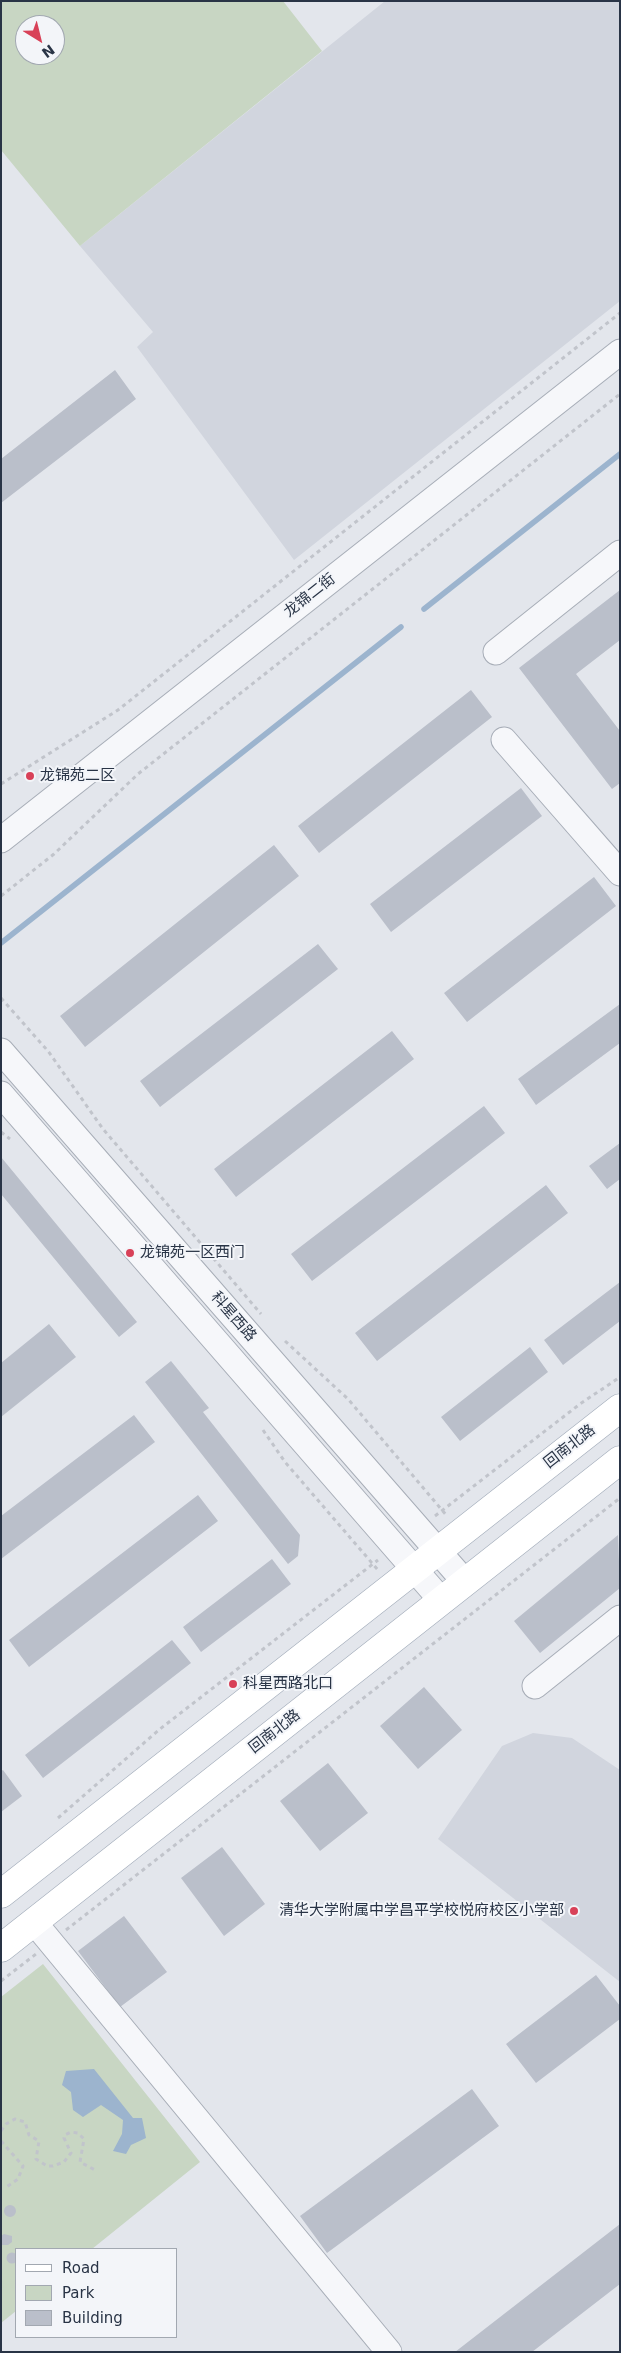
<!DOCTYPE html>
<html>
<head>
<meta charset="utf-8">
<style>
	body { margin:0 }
	#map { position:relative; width:621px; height:2353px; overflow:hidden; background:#e3e6ec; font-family:"DejaVu Sans",sans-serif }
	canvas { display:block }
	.frame { position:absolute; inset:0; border:2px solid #293446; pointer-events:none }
	.legend { position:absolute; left:15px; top:2248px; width:162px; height:90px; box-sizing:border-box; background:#f3f5f9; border:1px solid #a2a8b1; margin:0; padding:6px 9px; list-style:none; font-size:15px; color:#293446 }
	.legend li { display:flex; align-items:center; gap:10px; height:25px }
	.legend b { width:25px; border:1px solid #a2a8b1 }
	.north { position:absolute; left:15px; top:15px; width:50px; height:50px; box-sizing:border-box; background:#f3f5f9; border:1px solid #a2a8b1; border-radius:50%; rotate:144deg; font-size:14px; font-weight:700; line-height:20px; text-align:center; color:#293446 }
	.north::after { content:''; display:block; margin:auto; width:18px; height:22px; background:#d84158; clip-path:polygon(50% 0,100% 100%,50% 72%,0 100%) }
</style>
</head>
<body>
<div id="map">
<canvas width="621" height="2353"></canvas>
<div class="frame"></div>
<ul class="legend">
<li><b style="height:6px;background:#fff"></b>Road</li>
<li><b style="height:14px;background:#c8d6c3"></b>Park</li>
<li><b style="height:14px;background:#babfca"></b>Building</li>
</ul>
<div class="north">N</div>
</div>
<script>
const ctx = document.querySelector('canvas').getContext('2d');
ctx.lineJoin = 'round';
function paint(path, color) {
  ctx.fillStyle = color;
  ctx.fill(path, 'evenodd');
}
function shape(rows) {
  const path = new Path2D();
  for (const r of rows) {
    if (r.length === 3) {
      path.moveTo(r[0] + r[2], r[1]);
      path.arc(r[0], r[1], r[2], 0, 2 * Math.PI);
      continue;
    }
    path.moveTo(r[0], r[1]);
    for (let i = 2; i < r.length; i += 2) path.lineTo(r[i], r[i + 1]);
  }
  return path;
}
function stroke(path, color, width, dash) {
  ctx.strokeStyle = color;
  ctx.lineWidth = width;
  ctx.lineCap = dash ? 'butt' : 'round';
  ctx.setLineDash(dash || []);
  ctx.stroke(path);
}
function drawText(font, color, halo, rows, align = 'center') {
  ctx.font = font + ' "DejaVu Sans","Noto Sans SC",sans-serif';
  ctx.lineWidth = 4;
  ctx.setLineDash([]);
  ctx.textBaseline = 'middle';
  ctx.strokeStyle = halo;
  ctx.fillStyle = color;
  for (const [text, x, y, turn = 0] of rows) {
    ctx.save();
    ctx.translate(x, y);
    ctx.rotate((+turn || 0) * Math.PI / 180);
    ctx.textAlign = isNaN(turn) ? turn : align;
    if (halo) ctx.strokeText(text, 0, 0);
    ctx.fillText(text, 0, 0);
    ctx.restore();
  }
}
paint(shape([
	[385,1,620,1,620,301,294,560,137,347,153,332,80,246],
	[533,1733,572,1738,620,1770,620,1982,438,1839,502,1746]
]), '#d1d5de');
paint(shape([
	[1,1,283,1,322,51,80,246,1,150],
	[25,25,55,25,55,55,25,55],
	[43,1964,200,2162,92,2249,16,2249,16,2311,1,2323,1,1997]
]), '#c8d6c3');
paint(shape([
	[94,2069,133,2118,142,2118,146,2138,131,2145,126,2154,113,2151,122,2134,123,2120,101,2105,83,2117,73,2110,71,2092,62,2085,66,2071]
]), '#9cb4ce');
stroke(shape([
	[424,609,620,454],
	[1,943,401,627]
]), '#9cb4ce', 5.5);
paint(shape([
	[115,370,136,399,1,503,1,459],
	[620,590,620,640,576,674,620,731,620,783,612,789,519,668],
	[471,690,492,717,319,853,298,826],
	[521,788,542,816,391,932,370,904],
	[274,845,299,876,85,1047,60,1016],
	[594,877,616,906,467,1022,444,993],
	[318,944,338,969,160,1107,140,1081],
	[620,1004,620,1043,536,1105,518,1079],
	[392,1031,414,1059,236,1197,214,1169],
	[484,1106,505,1133,312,1281,291,1254],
	[620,1143,620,1179,607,1189,589,1166],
	[1,1157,137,1322,119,1337,1,1194],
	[546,1185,568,1213,377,1361,355,1333],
	[620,1282,620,1321,563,1365,544,1340],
	[49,1324,76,1357,1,1417,1,1363],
	[530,1347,548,1372,460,1441,441,1417],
	[171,1361,209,1408,203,1412,300,1535,298,1556,288,1564,145,1382],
	[134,1415,155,1442,1,1559,1,1516],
	[198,1495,218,1521,29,1667,9,1640],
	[618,1535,620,1588,540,1653,514,1621],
	[272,1559,291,1584,201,1652,183,1627],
	[172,1640,191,1663,43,1778,25,1755],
	[424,1687,462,1730,418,1769,380,1726],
	[328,1763,368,1813,320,1851,280,1801],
	[3,1770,22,1796,1,1812,1,1771],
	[222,1847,265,1904,224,1936,181,1878],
	[124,1916,167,1972,120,2007,78,1951],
	[596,1975,620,2006,620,2019,536,2083,506,2044],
	[472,2089,499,2126,327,2253,300,2216],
	[10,2211,6],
	[620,2224,620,2284,532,2352,455,2352],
	[4,2234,12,2236,12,2242,8,2245,1,2245,1,2236],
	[12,2258,5.5]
]), '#babfca');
const minor = shape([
	[496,652,620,553],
	[504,740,620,873],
	[1,840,620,352],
	[1,1051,465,1582],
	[1,1094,442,1601],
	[535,1686,620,1618],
	[34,1922,389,2352]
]);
const major = shape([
	[1,1894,620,1408],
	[1,1948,620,1460]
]);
stroke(minor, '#a7adb7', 27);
stroke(major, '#a1abb9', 29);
stroke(shape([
	[1,784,118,710,620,313],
	[1,896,54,854,138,774,620,394],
	[1,998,48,1051,103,1129,261,1314],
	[1,1132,10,1139],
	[285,1341,348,1399,447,1516],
	[263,1430,285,1462,378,1570],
	[435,1516,580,1404,620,1377],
	[58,1818,160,1729,378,1560],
	[66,1930,620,1498],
	[1,1981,36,1954],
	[1,2131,6,2124,15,2119,25,2122,29,2135,39,2141,36,2159,47,2166,53,2166,64,2162,71,2153,64,2138,65,2135,71,2132,78,2133,84,2139,80,2162,97,2171],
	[1,2141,23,2166,18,2179,5,2188]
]), '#c1c4cb', 3, [4, 4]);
stroke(minor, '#f6f7fa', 25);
stroke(major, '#fff', 28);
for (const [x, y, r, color] of [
	[30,776,5,"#d84158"],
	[130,1253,5,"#d84158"],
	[233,1684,5,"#d84158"],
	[574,1911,5,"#d84158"]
]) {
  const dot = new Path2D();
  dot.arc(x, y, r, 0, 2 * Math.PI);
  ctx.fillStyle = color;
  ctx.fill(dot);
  stroke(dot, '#f3f5f9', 2);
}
drawText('15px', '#293446', '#f3f5f9', [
	["龙锦二街",310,596,-38],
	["科星西路",233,1317,49],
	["回南北路",570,1447,-38],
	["回南北路",275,1732,-38]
]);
drawText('15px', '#293446', '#f3f5f9', [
	["龙锦苑二区",40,776],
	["龙锦苑一区西门",140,1253],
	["科星西路北口",243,1684],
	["清华大学附属中学昌平学校悦府校区小学部",564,1911,"right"]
], 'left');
</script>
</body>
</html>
